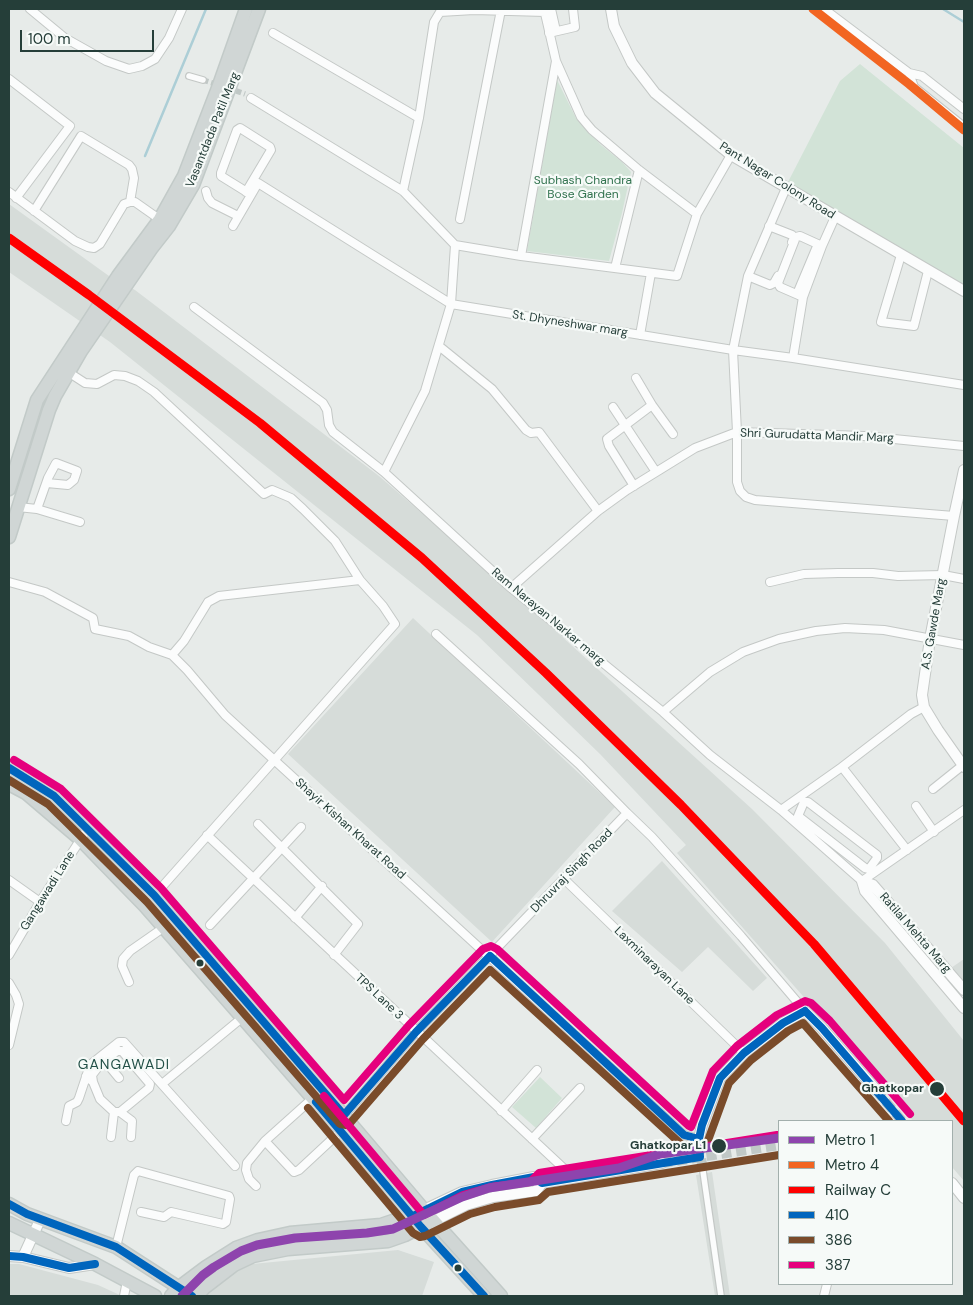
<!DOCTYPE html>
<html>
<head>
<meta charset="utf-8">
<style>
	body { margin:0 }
	#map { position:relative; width:973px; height:1305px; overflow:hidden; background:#e7ebe9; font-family:"DM Sans",sans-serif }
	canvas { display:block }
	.frame { position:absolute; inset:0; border:10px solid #253e39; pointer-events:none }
	.legend { position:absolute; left:778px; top:1120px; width:175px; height:165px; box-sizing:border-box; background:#f6faf8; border:1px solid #a2afac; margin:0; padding:6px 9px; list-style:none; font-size:15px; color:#253e39 }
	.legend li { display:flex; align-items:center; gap:10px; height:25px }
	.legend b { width:25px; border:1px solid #a2afac }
	.scale { position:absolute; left:20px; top:30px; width:134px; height:22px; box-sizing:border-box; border:2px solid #253e39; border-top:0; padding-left:6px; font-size:15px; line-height:18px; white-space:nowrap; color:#253e39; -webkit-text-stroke:4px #f6faf8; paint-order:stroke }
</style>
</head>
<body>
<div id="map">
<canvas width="973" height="1305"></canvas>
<div class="frame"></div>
<ul class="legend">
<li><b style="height:6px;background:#8e44ad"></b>Metro 1</li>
<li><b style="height:6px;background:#f26522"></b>Metro 4</li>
<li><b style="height:6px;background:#f00"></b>Railway C</li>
<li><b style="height:6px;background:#0065bd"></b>410</li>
<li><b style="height:6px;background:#7a4b2a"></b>386</li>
<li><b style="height:6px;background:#e5007d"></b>387</li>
</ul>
<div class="scale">100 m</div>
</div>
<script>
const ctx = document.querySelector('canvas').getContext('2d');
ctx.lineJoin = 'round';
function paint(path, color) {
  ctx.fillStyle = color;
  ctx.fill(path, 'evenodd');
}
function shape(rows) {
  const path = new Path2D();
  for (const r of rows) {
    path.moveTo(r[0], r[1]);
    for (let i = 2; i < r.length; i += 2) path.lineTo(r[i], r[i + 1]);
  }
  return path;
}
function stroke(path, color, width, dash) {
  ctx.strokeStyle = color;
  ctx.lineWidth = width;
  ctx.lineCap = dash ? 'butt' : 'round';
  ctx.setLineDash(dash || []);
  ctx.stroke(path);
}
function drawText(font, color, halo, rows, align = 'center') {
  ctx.font = font + ' "DM Sans",sans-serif';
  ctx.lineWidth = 4.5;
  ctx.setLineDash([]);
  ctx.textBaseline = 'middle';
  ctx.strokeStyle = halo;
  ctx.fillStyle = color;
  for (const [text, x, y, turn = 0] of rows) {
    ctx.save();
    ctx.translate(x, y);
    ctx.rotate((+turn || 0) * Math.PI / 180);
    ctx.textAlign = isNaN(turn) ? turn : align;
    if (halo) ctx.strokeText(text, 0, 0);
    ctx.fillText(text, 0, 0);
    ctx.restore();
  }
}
paint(shape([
	[9,204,109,276,135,290,379,476,515,594,752,809,885,943,964,1041,964,1181,952,1167,952,1121,913,1121,677,853,686,845,600,754,477,635,110,342,9,272],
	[413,618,615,807,492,942,288,754],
	[662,861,767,978,753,991,708,947,682,972,612,911],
	[964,959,964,984,951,968],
	[712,1172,730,1296,715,1296,696,1175],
	[398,1250,434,1262,422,1296,206,1296,231,1274,252,1264],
	[9,1264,19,1264,98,1285,122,1296,9,1296]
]), '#d6dcd9');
paint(shape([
	[860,64,964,148,964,286,788,182,840,81],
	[557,80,576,118,601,145,622,162,631,172,622,213,609,261,527,251],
	[540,1077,562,1098,536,1128,512,1107]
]), '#d2e3d7');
stroke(shape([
	[943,9,964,22],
	[145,156,206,9]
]), '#acced6', 2.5);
stroke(shape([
	[203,80,219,85],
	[228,88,245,94]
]), '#c0c8c6', 5.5, [5.5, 3]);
stroke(shape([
	[876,1090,902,1121],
	[699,1144,703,1171],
	[662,1163,779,1145]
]), '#c0c8c6', 10, [10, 5]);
const pedestrian = shape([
	[189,76,203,80],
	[703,1171,721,1296]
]);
const minor = shape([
	[30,9,65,38,106,61,129,69,142,66,155,59,169,38,182,9],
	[544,9,556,61,581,117,592,130,639,170,697,214],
	[551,9,556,31],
	[824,9,909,73,914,87,964,127],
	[273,33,419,118],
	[549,33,575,27,573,9],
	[909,73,922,76,964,109],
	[9,79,70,126,16,198],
	[251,98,403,191,455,245,521,256,677,276,697,214,731,155],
	[786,188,748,276,733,350,737,432,737,482,740,491,746,497,755,500,954,516],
	[206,191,208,198,212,203,238,216],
	[403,191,419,118,434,22,440,12,474,10,545,12],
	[9,192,75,241,88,247,94,248,100,244,124,204,130,202,135,202,162,221],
	[246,192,271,150,270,147,240,128,237,130,221,173,221,176,250,194],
	[34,211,81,136,129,165,132,169,134,178,130,202],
	[460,219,501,10],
	[233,226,258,183,451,304,733,350,793,358,964,385],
	[769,226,792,235,794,238,792,242],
	[901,255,881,322,914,326,928,271],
	[521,256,556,61],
	[615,268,639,170],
	[748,276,770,285,774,283,778,276],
	[797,294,818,244],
	[803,297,780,287,778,283,796,237,800,236,822,246],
	[194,307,323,403,327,410,329,425,333,432,384,472,511,588,663,712,710,755,781,810,862,881,964,810],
	[640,335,651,273],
	[439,346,492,389,526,430,531,433,539,432,598,511],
	[793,358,803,297,822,246,835,217],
	[68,372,85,383,97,384,114,375,125,376,138,381,154,392,264,494,272,490,291,498,303,509,335,541,360,580,383,606,395,624,145,906],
	[652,405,673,434],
	[613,407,656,472],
	[384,472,425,391,451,304,455,245],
	[634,486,609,446,607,439,652,405,636,378],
	[18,507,37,509,80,522],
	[37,509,48,478,56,463,77,471,74,480,68,485,47,483],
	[9,582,45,592,93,618,95,629,129,636,149,647,172,655,187,670,225,715,684,1135,699,1139],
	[770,582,804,574,838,573,873,573,898,576,943,575,964,579],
	[511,588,598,511,627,490,695,448,737,432,864,436,964,446],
	[436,634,579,764,627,813],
	[172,655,184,641,208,602,219,596,360,580],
	[663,712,710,672,743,652,779,639,816,631,845,628,884,630,964,645],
	[842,767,907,850],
	[933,789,963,765],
	[804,802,808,802,877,855,877,858,869,869,865,868,798,816,804,802],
	[916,806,934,832],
	[781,810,842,767,911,714,924,707],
	[258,824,358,924,334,955],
	[207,835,574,1178],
	[564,879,744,1053],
	[9,880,40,902],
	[295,918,322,886],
	[210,925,301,827],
	[9,955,40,902,88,828],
	[129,982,122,966,123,959,130,951,163,928],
	[9,983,16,995,19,1004,9,1045],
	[105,1061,119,1078],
	[86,1076,93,1082,100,1099,114,1112,120,1112,149,1088,150,1084,122,1051,117,1051,99,1066,92,1075,93,1082],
	[162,1084,243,1017],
	[313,1098,265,1141,294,1172,299,1170,341,1131],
	[501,1111,537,1070],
	[120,1112,132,1121,131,1137],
	[341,1119,416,1032,627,813,652,837,741,936,805,1011],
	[66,1121,69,1106,77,1102,79,1098,90,1065,119,1042,124,1042,235,1166],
	[111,1137,114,1112],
	[532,1139,580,1088],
	[256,1186,249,1179,246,1170,247,1163,265,1141],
	[116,1247,134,1175,138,1171,229,1196,230,1199,226,1222,223,1224,171,1212,164,1217,141,1212],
	[124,1296,127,1281],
	[824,1296,827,1284]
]);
const tertiary = shape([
	[611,9,614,26,632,63,655,93,731,155,964,291],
	[964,470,954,516,930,639,922,695,924,707,938,730,964,767],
	[862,881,865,891,964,1008],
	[862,881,873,885,964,990],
	[699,1144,699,1139,702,1125,720,1078,744,1053,783,1023,805,1011,822,1028,876,1090],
	[952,1183,964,1198],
	[424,1210,462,1192,492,1185,534,1177,542,1183],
	[434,1221,466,1205,493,1197,536,1191,542,1183,662,1163],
	[9,1256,23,1257,69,1268,95,1264],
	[23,1257,40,1220]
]);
const primary = shape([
	[9,489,37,400,118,276,160,219,184,176,218,88,246,9],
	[9,537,49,410,55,396,81,351,151,249,169,226,193,185,259,9],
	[9,768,54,796,88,828,154,895,250,1005,424,1210,501,1296],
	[9,784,26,793,80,839,145,906,336,1125,421,1227,484,1296],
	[9,1204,27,1214,116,1247,192,1296],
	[9,1223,95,1264,155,1296],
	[171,1296,178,1288,206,1267,236,1248,258,1240,290,1233,381,1225,419,1212],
	[197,1296,204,1288,234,1265,253,1256,288,1249,388,1241,405,1235,428,1223]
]);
stroke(pedestrian, '#c4c8c6', 8);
stroke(minor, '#c4c8c6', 10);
stroke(tertiary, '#c4c8c6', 12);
stroke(primary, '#c2cac8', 15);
stroke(pedestrian, '#fbfcfc', 5.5);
stroke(minor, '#fbfcfc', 8);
stroke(tertiary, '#fbfcfc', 10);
stroke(primary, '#d0d6d5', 12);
stroke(shape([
	[9,768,54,796,154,895,344,1115,416,1032,490,956,684,1135,699,1139],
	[805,1011,822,1028,902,1121],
	[316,1102,421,1227,484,1296],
	[9,1204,27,1214,116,1247,192,1296],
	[413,1216,462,1192,492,1185,534,1177,542,1183,700,1157,699,1139,702,1125,720,1078,744,1053,783,1023,805,1011],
	[9,1256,23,1257,69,1268,95,1264]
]), '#0065bd', 8);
stroke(shape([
	[9,780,48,804,147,902,340,1124,346,1125,351,1122,423,1039,490,970,681,1144,698,1149,706,1146,729,1083,751,1060,788,1031,803,1023,889,1121],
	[308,1108,413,1233,420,1237,425,1236,470,1214,495,1207,539,1200,548,1192,779,1155]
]), '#7a4b2a', 8);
stroke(shape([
	[14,760,61,789,161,888,344,1100,409,1025,483,949,491,946,497,949,689,1126,691,1127,713,1071,737,1046,777,1015,805,1001,811,1003,830,1021,910,1114],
	[324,1096,424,1215,463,1195,491,1187,530,1182,539,1173,777,1135]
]), '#e5007d', 8);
stroke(shape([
	[9,238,89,295,260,423,422,558,546,673,681,805,814,944,964,1121]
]), '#f00', 9);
stroke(shape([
	[182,1296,203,1275,214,1267,241,1251,257,1245,295,1238,367,1233,393,1229,462,1197,489,1188,619,1168,660,1154,779,1138]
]), '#8e44ad', 9);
stroke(shape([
	[813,9,909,84,964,130]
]), '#f26522', 9);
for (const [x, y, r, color] of [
	[200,963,4.5,"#253e39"],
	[937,1089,8,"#253e39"],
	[719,1146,8,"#253e39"],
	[458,1268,4.5,"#253e39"]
]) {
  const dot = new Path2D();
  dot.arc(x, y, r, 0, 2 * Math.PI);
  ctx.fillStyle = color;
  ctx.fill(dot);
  stroke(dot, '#f6faf8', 2);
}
drawText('12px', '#253e39', '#f6faf8', [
	["Vasantdada Patil Marg",213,130,-68],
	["Pant Nagar Colony Road",777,181,32],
	["St. Dhyneshwar marg",570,324,9],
	["Shri Gurudatta Mandir Marg",817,436,2],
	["Ram Narayan Narkar marg",548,617,40],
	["A.S. Gawde Marg",934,624,-80],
	["Shayir Kishan Kharat Road",350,829,42],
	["Dhruvraj Singh Road",572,871,-46],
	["Gangawadi Lane",48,891,-58],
	["Ratilal Mehta Marg",915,933,49],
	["Laxminarayan Lane",654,966,44],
	["TPS Lane 3",379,997,43]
]);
drawText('12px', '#32734f', '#f6faf8', [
	["Subhash Chandra",583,181],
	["Bose Garden",583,195]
]);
drawText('bold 12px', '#253e39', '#f6faf8', [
	["Ghatkopar",924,1089],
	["Ghatkopar L1",706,1146]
], 'right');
ctx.letterSpacing = '1px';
drawText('14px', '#225047', '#f6faf8', [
	["GANGAWADI",124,1065]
]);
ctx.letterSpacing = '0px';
</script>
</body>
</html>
